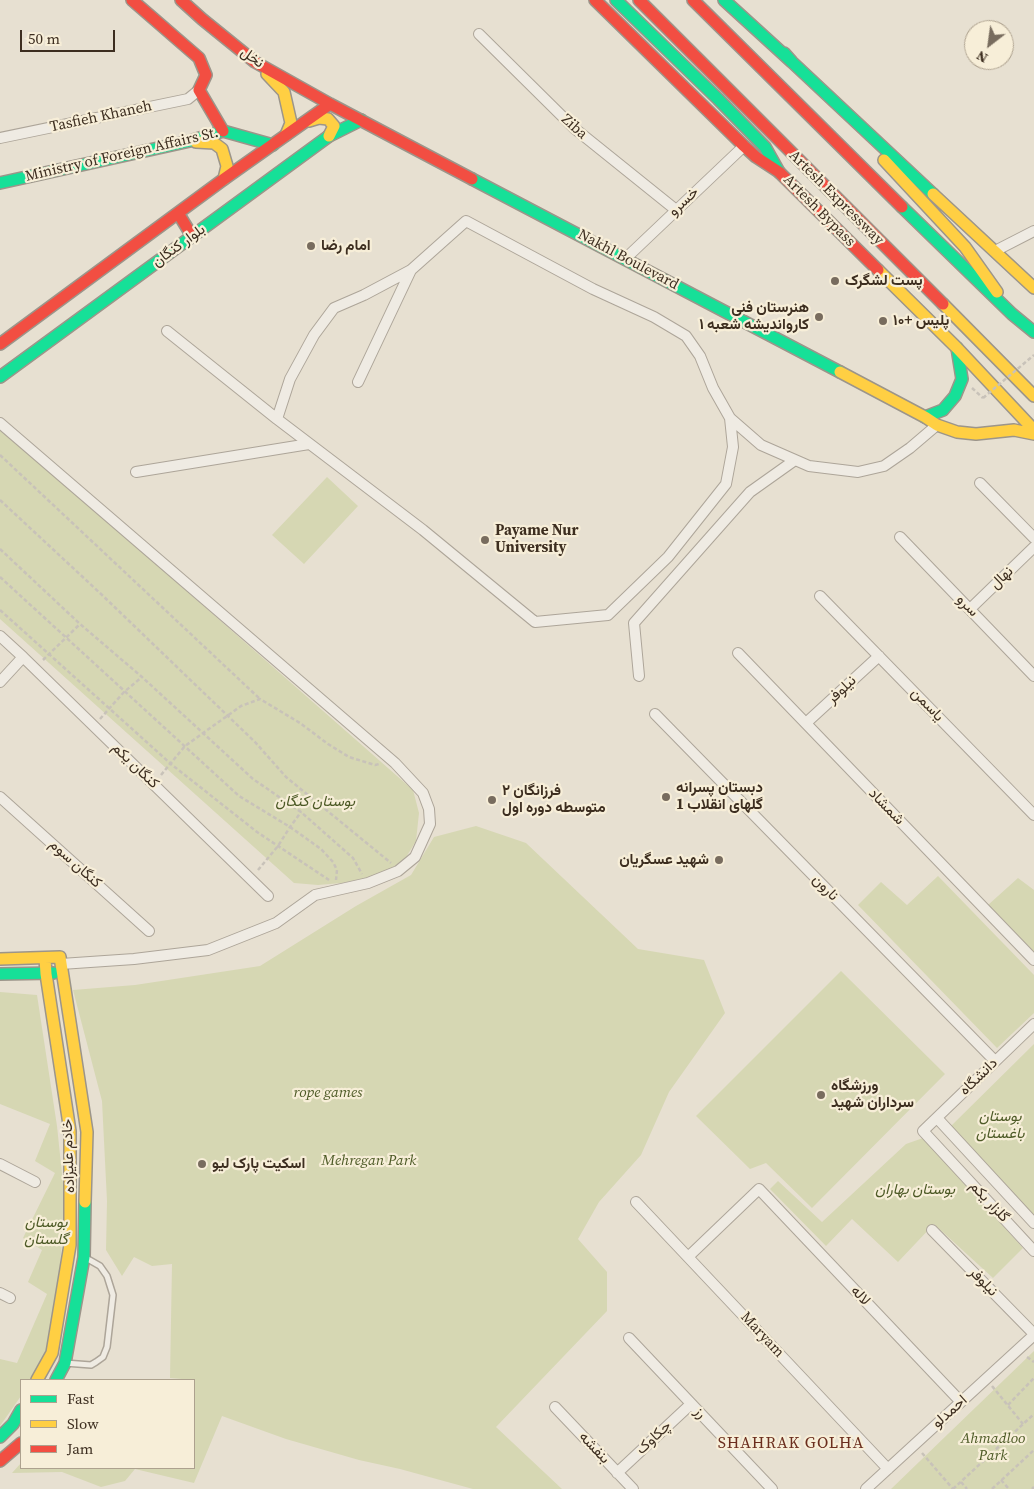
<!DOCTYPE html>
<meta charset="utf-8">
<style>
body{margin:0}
#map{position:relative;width:1034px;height:1489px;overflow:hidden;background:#e7e0d1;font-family:"Source Serif 4",serif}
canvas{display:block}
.legend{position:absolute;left:20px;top:1379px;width:175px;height:90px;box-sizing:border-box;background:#f7eed8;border:1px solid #ada18e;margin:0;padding:6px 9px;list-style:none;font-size:15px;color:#3d2e20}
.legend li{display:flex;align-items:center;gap:10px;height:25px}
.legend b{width:25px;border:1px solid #ada18e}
.north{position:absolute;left:964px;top:20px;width:50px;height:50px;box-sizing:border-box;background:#f7eed8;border:1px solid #ada18e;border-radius:50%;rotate:210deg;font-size:14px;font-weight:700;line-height:20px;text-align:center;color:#3d2e20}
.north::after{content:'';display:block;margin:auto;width:18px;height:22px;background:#786c5e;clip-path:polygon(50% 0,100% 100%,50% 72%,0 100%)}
.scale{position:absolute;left:20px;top:30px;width:95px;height:22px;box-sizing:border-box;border:2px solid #3d2e20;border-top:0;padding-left:6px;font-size:15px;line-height:18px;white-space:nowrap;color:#3d2e20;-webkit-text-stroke:4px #f7eed8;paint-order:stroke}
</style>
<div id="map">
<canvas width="1034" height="1489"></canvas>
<ul class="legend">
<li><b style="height:6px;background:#16e098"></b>Fast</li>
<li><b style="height:6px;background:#ffcf43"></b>Slow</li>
<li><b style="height:6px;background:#f24e42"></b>Jam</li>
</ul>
<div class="north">N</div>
<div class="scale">50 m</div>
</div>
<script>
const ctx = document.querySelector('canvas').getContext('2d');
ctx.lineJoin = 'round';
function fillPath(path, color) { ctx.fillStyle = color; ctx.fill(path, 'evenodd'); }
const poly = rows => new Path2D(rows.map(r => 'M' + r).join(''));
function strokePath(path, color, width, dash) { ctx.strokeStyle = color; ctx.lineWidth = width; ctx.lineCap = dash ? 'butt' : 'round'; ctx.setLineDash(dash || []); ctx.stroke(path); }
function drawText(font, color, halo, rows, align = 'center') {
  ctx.font = font + ' "Source Serif 4",Vazirmatn,serif'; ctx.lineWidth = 4.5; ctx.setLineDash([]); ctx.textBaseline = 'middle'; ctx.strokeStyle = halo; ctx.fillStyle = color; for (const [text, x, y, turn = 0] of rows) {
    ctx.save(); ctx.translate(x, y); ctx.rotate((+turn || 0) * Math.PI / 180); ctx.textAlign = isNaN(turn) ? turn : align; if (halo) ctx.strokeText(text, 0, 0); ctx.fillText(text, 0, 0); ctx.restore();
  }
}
fillPath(poly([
 [0,427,413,790,419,813,416,841,405,859,389,870,366,878,342,883,318,885,294,883,0,619],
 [327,477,358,506,304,564,272,535],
 [476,826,526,843,638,949,704,960,725,1013,669,1092,641,1155,599,1202,578,1239,607,1272,607,1311,496,1427,562,1489,473,1489,400,1469,359,1460,286,1439,222,1416,194,1483,135,1469,125,1481,101,1487,62,1472,12,1473,21,1463,21,1468,194,1468,194,1380,170,1378,172,1264,152,1266,134,1257,122,1276,106,1250,107,1201,102,1101,73,990,135,985,260,966,356,906,411,875,434,837],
 [938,876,1034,975,1034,1013,997,1048,858,905,881,882,907,905],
 [1018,878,1034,890,1034,954,988,905],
 [841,971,945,1074,812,1208,766,1163,750,1169,696,1116],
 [0,992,37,995,57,1126,65,1203,60,1267,49,1350,32,1380,21,1380,21,1396,0,1426,0,1359,17,1363,47,1294,28,1282,42,1250,23,1238,55,1173,35,1161,50,1124,0,1104],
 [1034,1044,1034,1215,951,1126],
 [923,1138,1023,1248,993,1278,934,1224,898,1262,852,1219,826,1246,770,1189,778,1181,822,1222,906,1144],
 [1034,1351,1034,1489,891,1489]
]), '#d6d7b3');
const lane = poly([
 [65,1363,91,1365,96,1362,103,1357,107,1347,113,1295,107,1276,100,1266,86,1258]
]);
const street = poly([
 [479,34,574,128,676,210],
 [0,138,188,99,199,90],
 [995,251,1034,231],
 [625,259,744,146],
 [167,331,277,419,423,530,535,622,608,615,668,557,726,484,733,447,730,418],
 [358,382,411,270],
 [277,419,290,379,314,335,334,308,364,295,411,270,466,221,593,289,654,317,686,336,700,356,713,388,730,418,761,445,809,466,858,472,884,466,910,448,937,425],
 [0,423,395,763,423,793,429,809,430,824,415,857,398,871,368,883,315,895,276,923,208,950,134,959,61,964],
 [136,472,309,444],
 [980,483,1034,538],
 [900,537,1034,676],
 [820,596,1034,815],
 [970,609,1034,547],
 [0,636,23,657,268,896],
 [738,653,1034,960],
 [639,676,634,623,750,492,795,460],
 [0,682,23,657],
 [655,714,995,1061],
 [806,723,879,656],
 [0,797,149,931],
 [1034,1024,923,1131,1034,1251],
 [937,1118,1034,1223],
 [0,1164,35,1182],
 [636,1202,888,1469],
 [932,1230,1034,1334],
 [688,1257,759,1189,961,1402],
 [0,1293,10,1298],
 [629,1338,772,1489],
 [555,1407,633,1489],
 [617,1473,691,1404],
 [866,1489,1034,1335]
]);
const fast = poly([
 [616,0,718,99,765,147,779,172],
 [724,0,792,62],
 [784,53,792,62,933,194],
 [472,179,840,372],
 [0,183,190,141,223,131,273,145],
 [902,207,1012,314,1034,332],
 [0,377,329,136,361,120],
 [925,417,943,410,955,396,962,379,957,348],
 [0,974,54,973],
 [56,1380,65,1363,84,1257,85,1202],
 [0,1437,13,1424,21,1410]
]);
const slow = poly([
 [267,74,284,92,291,123,286,135],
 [309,121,319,118,328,119,334,126,329,136],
 [196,142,214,143,222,149,227,166,224,179],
 [884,160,965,247,997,292],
 [933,194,1034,288],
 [878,270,957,348,1034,430],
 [943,304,1034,396],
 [840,372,925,417,937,425,957,432,976,434,1014,430,1034,434],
 [0,959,60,957,87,1132,85,1202],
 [37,1380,52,1353,70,1245,70,1131,46,974,45,958]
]);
const jam = poly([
 [132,0,199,58,206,75,199,90,223,131],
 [181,0,202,19,255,62,330,104,472,179],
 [595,0,744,146,756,157,779,172,878,270],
 [639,0,943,304],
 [693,0,902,207],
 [178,213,192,236],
 [0,344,224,179,330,104],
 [0,1461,21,1443]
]);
strokePath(lane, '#ada599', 8);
strokePath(street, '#ada599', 12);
strokePath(fast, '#9c958a', 14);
strokePath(slow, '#9c958a', 14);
strokePath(jam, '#9c958a', 14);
strokePath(poly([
 [972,388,983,398],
 [0,455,260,699],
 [0,500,101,594,228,716,255,742,286,777,391,863],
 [0,549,80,624,142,677,253,779,301,812,353,858,362,874],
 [0,577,239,796,290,827,321,849,333,862,337,870,336,880],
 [0,610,171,764,257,832,329,880],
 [43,660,80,624],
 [100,719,124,692,142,677],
 [161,775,185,746,241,706,260,699,300,723,328,744,349,757,375,765,379,764],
 [258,870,278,846,290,827,301,812],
 [1027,1357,1034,1362],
 [992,1386,1023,1424],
 [1008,1405,1034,1378],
 [922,1453,953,1489],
 [1001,1480,1009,1489],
 [961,1482,967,1489],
 [953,1489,1034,1414],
 [992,1489,1034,1450],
 [1032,1489,1034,1487]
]), '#c8c2b9', 2.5, [4, 2.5]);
strokePath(lane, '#efebe3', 5);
strokePath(street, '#efebe3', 10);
strokePath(fast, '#16e098', 11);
strokePath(slow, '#ffcf43', 11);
strokePath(jam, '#f24e42', 11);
strokePath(poly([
 [983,398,1034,355]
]), '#c8c2b9', 2.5, [4, 2.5]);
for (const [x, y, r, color] of [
 [311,246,5,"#786c5e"],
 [835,281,5,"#786c5e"],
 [819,317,5,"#786c5e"],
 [883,321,5,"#786c5e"],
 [485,540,5,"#786c5e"],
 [666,797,5,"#786c5e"],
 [492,800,5,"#786c5e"],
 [719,860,5,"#786c5e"],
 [821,1095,5,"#786c5e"],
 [202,1164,5,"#786c5e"]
]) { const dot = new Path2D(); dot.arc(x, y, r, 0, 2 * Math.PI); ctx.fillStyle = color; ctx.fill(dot); strokePath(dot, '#f7eed8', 2); }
drawText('15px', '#3d2e20', '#f7eed8', [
 ["نخل",252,58,35],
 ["Tasfieh Khaneh",101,117,-12],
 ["Ziba",574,127,42],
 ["Ministry of Foreign Affairs St.",122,155,-13],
 ["Artesh Expressway",836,198,45],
 ["خسرو",684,202,-43],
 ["Artesh Bypass",819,211,45],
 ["بلوار کنگان",179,246,-36],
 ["Nakhl Boulevard",628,260,28],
 ["نهال",1002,578,-44],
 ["سرو",967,606,46],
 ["نیلوفر",842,690,-43],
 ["یاسمن",927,705,46],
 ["کنگان یکم",135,766,44],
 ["شمشاد",886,807,46],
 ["کنگان سوم",75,864,42],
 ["نارون",825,888,46],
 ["دانشگاه",979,1077,-44],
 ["خادم علیزاده",69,1156,-92],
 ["گلزار یکم",989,1202,47],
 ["نیلوفر",983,1282,46],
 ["لاله",860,1296,47],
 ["Maryam",762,1335,47],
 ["احمدلو",950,1412,-42],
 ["رز",700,1413,47],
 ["چکاوک",654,1438,-43],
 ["بنفشه",594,1448,47]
]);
drawText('bold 15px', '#3d2e20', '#f7eed8', [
 ["امام رضا",321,246],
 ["پست لشگرک",845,281],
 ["هنرستان فنی",809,308,"right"],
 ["کارواندیشه شعبه ۱",809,325,"right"],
 ["پلیس +۱۰",893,321],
 ["Payame Nur",495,531],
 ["University",495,548],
 ["دبستان پسرانه",676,788],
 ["گلهای انقلاب 1",676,805],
 ["فرزانگان ۲",502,791],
 ["متوسطه دوره اول",502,808],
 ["شهید عسگریان",709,860,"right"],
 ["ورزشگاه",831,1086],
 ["سرداران شهید",831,1103],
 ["اسکیت پارک لیو",212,1164]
], 'left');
drawText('italic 15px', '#4d5a26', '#f7eed8', [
 ["بوستان کنگان",315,802],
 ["rope games",328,1093],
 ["بوستان",1000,1117],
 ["باغستان",1000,1134],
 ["Mehregan Park",369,1161],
 ["بوستان بهاران",915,1190],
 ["بوستان",46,1223],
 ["گلستان",46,1240],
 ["Ahmadloo",993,1439],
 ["Park",993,1456]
]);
ctx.letterSpacing = '1px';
drawText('16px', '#6b2e1e', '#f7eed8', [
 ["SHAHRAK GOLHA",791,1444]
]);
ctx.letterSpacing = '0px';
</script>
